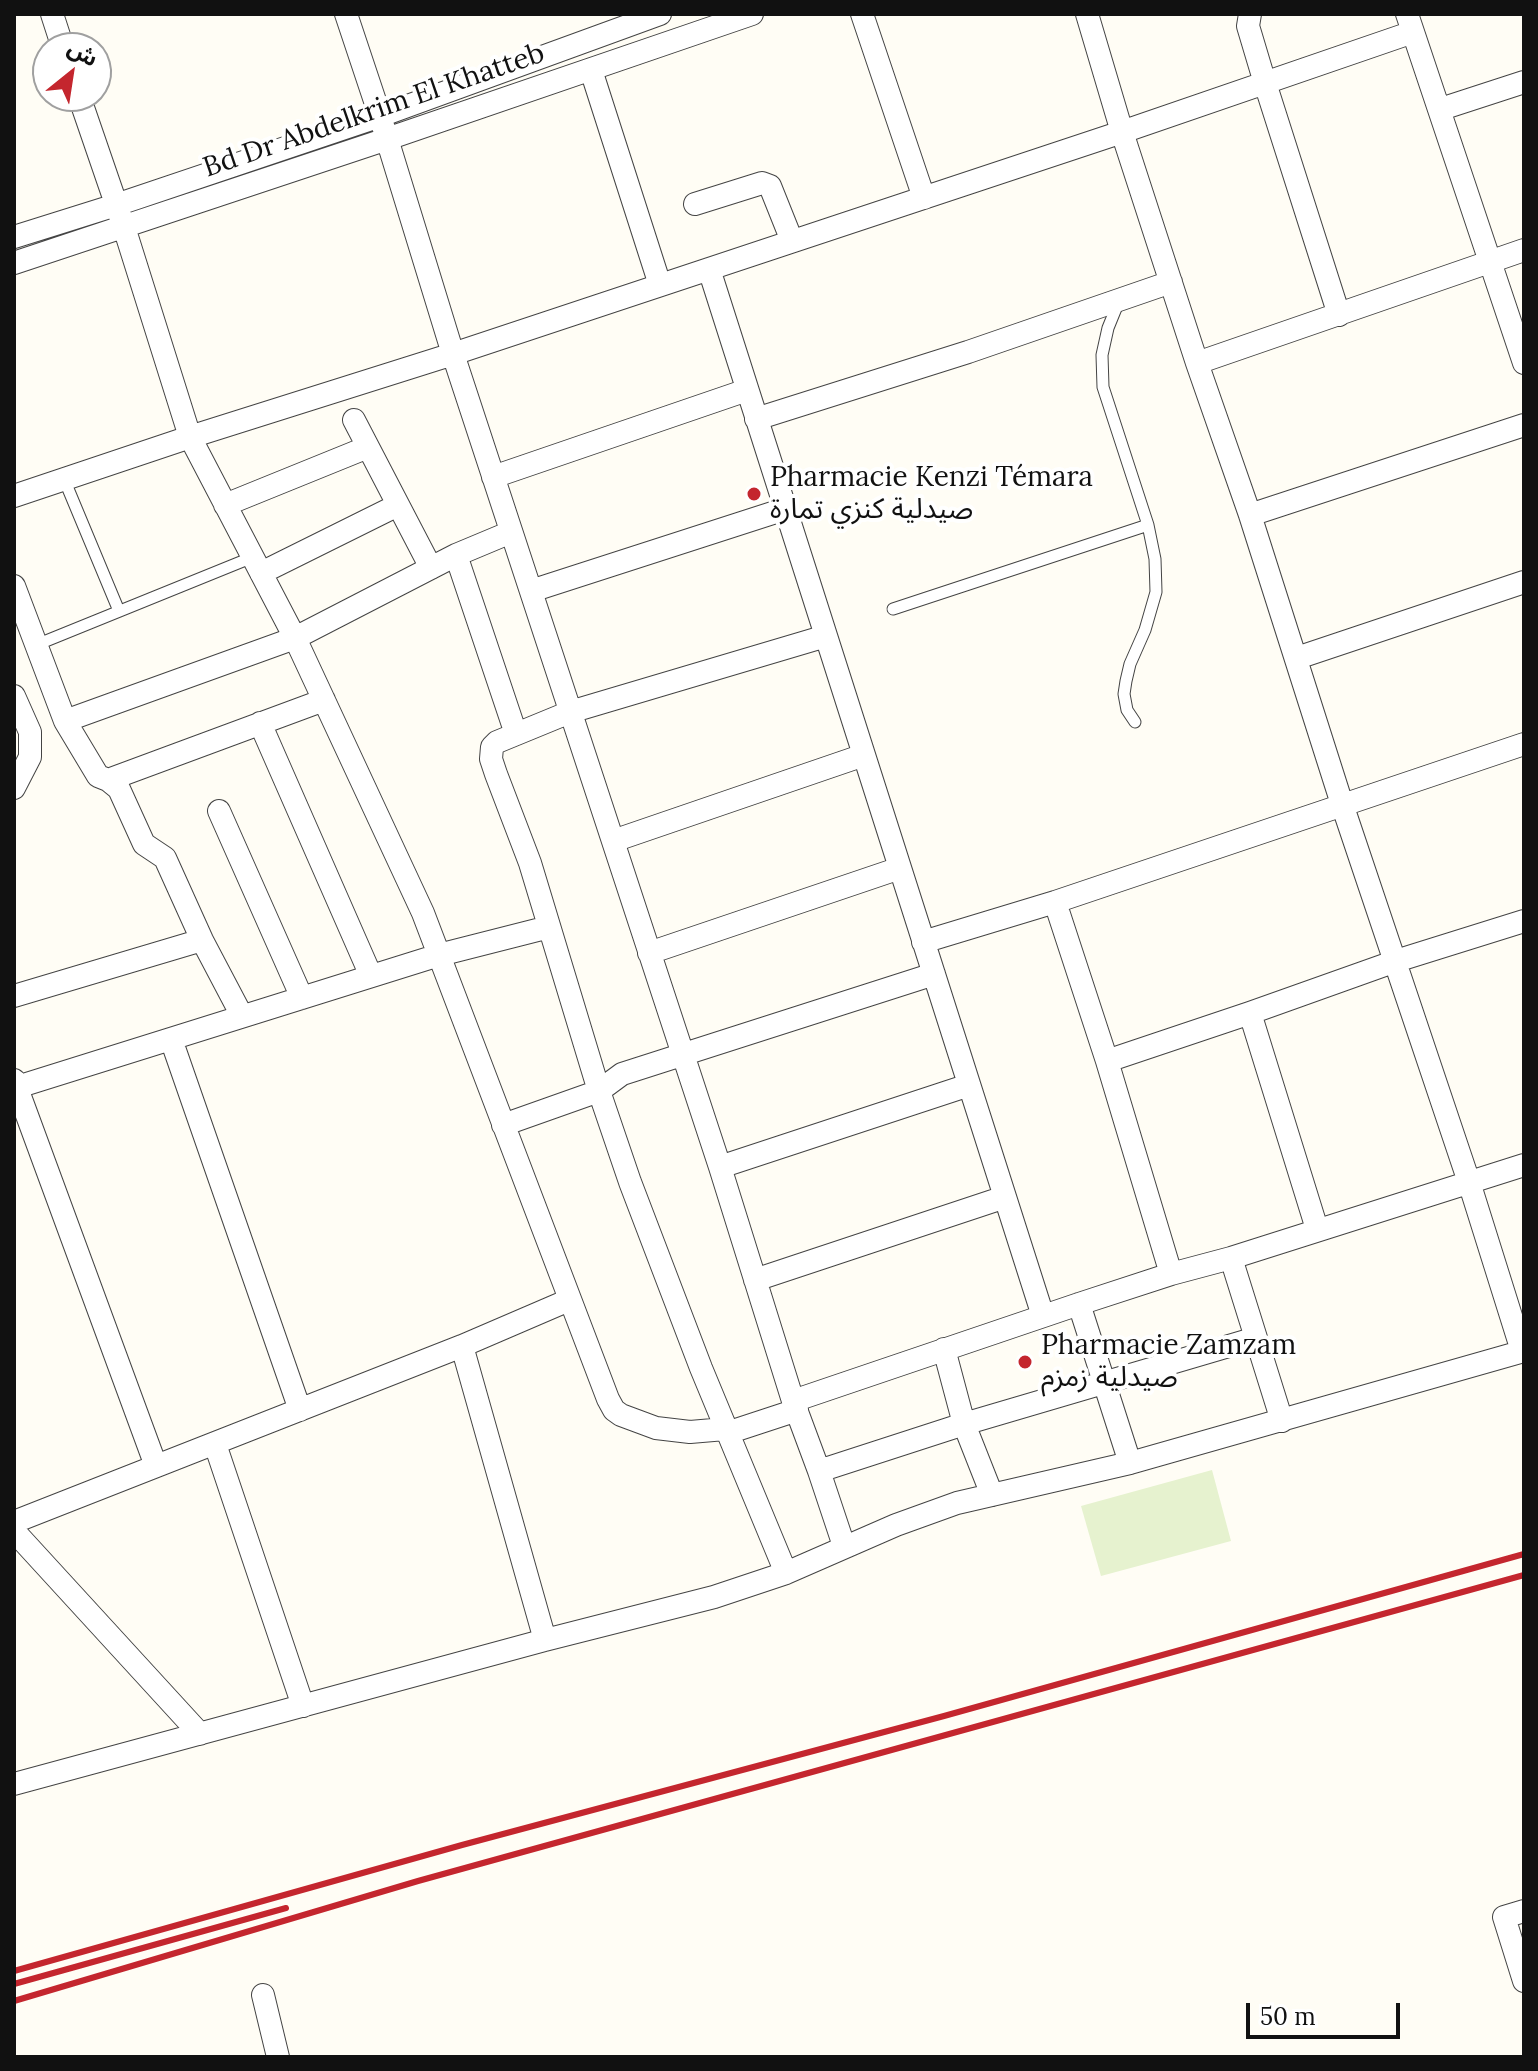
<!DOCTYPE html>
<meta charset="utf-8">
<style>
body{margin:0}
#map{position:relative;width:1538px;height:2071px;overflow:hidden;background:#fffdf5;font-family:Lora,"Noto Sans Arabic",serif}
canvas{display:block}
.frame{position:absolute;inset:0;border:16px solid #111;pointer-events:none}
.north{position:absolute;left:32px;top:32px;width:80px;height:80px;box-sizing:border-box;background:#fff;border:2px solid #a0a0a0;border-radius:50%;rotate:30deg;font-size:22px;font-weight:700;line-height:32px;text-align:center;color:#111}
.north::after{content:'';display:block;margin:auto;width:28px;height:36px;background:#c4262e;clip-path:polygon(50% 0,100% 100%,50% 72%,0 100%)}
.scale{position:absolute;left:1246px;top:2003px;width:154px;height:36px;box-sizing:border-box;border:4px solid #111;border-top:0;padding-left:10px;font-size:24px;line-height:28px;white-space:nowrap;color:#111;-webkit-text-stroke:6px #fff;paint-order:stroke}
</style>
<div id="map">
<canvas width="1538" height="2071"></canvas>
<div class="frame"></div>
<div class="north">ش</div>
<div class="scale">50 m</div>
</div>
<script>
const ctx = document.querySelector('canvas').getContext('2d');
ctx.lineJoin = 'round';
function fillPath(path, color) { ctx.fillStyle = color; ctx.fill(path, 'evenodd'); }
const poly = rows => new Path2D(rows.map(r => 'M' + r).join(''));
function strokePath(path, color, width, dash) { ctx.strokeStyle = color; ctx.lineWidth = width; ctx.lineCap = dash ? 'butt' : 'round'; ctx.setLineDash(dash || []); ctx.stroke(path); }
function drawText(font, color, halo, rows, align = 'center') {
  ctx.font = font + ' Lora,"Noto Sans Arabic",serif'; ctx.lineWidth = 8; ctx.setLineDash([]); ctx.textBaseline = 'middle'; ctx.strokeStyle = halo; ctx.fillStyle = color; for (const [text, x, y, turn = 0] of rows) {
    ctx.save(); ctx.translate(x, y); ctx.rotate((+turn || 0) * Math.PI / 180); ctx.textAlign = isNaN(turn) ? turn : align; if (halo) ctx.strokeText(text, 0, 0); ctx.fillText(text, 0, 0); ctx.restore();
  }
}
fillPath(poly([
 [1212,1470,1231,1541,1101,1576,1081,1506]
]), '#e6f2cf');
const lane = poly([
 [1119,301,1108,328,1102,355,1103,387,1148,525,1155,559,1156,592,1145,630,1130,664,1126,681,1124,694,1127,710,1135,722],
 [64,479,119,611],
 [893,609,1148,525],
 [36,645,253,557]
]);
const street = poly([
 [52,14,63,48],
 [346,14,380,116,453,354,720,1167,793,1401,819,1471,844,1546],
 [862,14,924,198],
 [1087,14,1122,132,1197,363,1250,515,1342,804,1469,1182,1522,1351],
 [1250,14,1248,26,1265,83,1339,315],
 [1407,14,1524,363],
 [591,70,660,285],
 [1441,109,1524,82],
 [695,204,762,183,770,186,792,241],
 [14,237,116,205,380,116,660,14],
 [14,263,387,139,752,14],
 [709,269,1043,1316],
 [1197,363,1524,250],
 [756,419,968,352,1171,282],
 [354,420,431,568],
 [493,477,747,390],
 [14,496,190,437,453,354,1122,132,1413,32],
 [225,505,368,447],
 [1250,515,1524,425],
 [511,532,456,555,295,638,423,913,608,1399,614,1410,621,1415,656,1428,690,1432,725,1429],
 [456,555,516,734],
 [261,573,398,505],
 [14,586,65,721,295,638,190,437,124,227,79,96],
 [531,591,785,509],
 [1297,658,1524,582],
 [14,696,30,732,30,757,14,788],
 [65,721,98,776,108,780,119,789,144,844,165,858,202,940,242,1016],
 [260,723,371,976],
 [108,780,324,700],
 [219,811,302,998],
 [613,841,864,755],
 [1055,902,1107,1061,1171,1274],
 [923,942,1055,902,1524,744],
 [649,953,900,868],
 [14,996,202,940],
 [1250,1013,1317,1229],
 [171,1039,300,1410],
 [1107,1061,1250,1013,1396,961,1524,921],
 [14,1080,156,1466],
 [14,1088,439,955,549,927],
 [503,1125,599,1091,530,863,496,774,491,759,492,747,497,742,570,712,826,636],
 [720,1167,969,1085],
 [1231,1258,1282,1421],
 [755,1280,1005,1197],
 [1079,1304,1130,1463],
 [462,1346,545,1640],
 [944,1349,964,1424,992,1495],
 [793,1401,1079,1304,1171,1274,1231,1258,1524,1165],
 [727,1433,797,1410],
 [215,1444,303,1706],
 [819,1471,964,1424,1256,1338],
 [14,1522,462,1346,569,1300],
 [14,1531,200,1734],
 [786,1573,701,1368,630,1182,599,1091,622,1074,934,974],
 [14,1784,545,1640,714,1597,786,1573,896,1525,957,1503,1130,1463,1524,1351],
 [1524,1911,1504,1917,1524,1981],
 [263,1995,278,2057]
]);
strokePath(lane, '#444', 13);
strokePath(street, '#444', 24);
strokePath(lane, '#fff', 11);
strokePath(street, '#fff', 22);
strokePath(poly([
 [14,1971,462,1845,944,1716,1524,1554],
 [14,1984,286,1908],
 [14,2001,418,1881,1524,1575]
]), '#c4262e', 6);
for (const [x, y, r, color] of [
 [754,494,8,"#c4262e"],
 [1025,1362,8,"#c4262e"]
]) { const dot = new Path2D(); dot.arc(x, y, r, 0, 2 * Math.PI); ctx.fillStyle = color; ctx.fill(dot); strokePath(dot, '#fff', 3); }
drawText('28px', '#111', '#fff', [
 ["Bd Dr Abdelkrim El Khatteb",374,111,-19]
]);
drawText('28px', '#111', '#fff', [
 ["Pharmacie Kenzi Témara",770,478],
 ["صيدلية كنزي تمارة",770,510],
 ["Pharmacie Zamzam",1041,1346],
 ["صيدلية زمزم",1041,1378]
], 'left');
</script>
